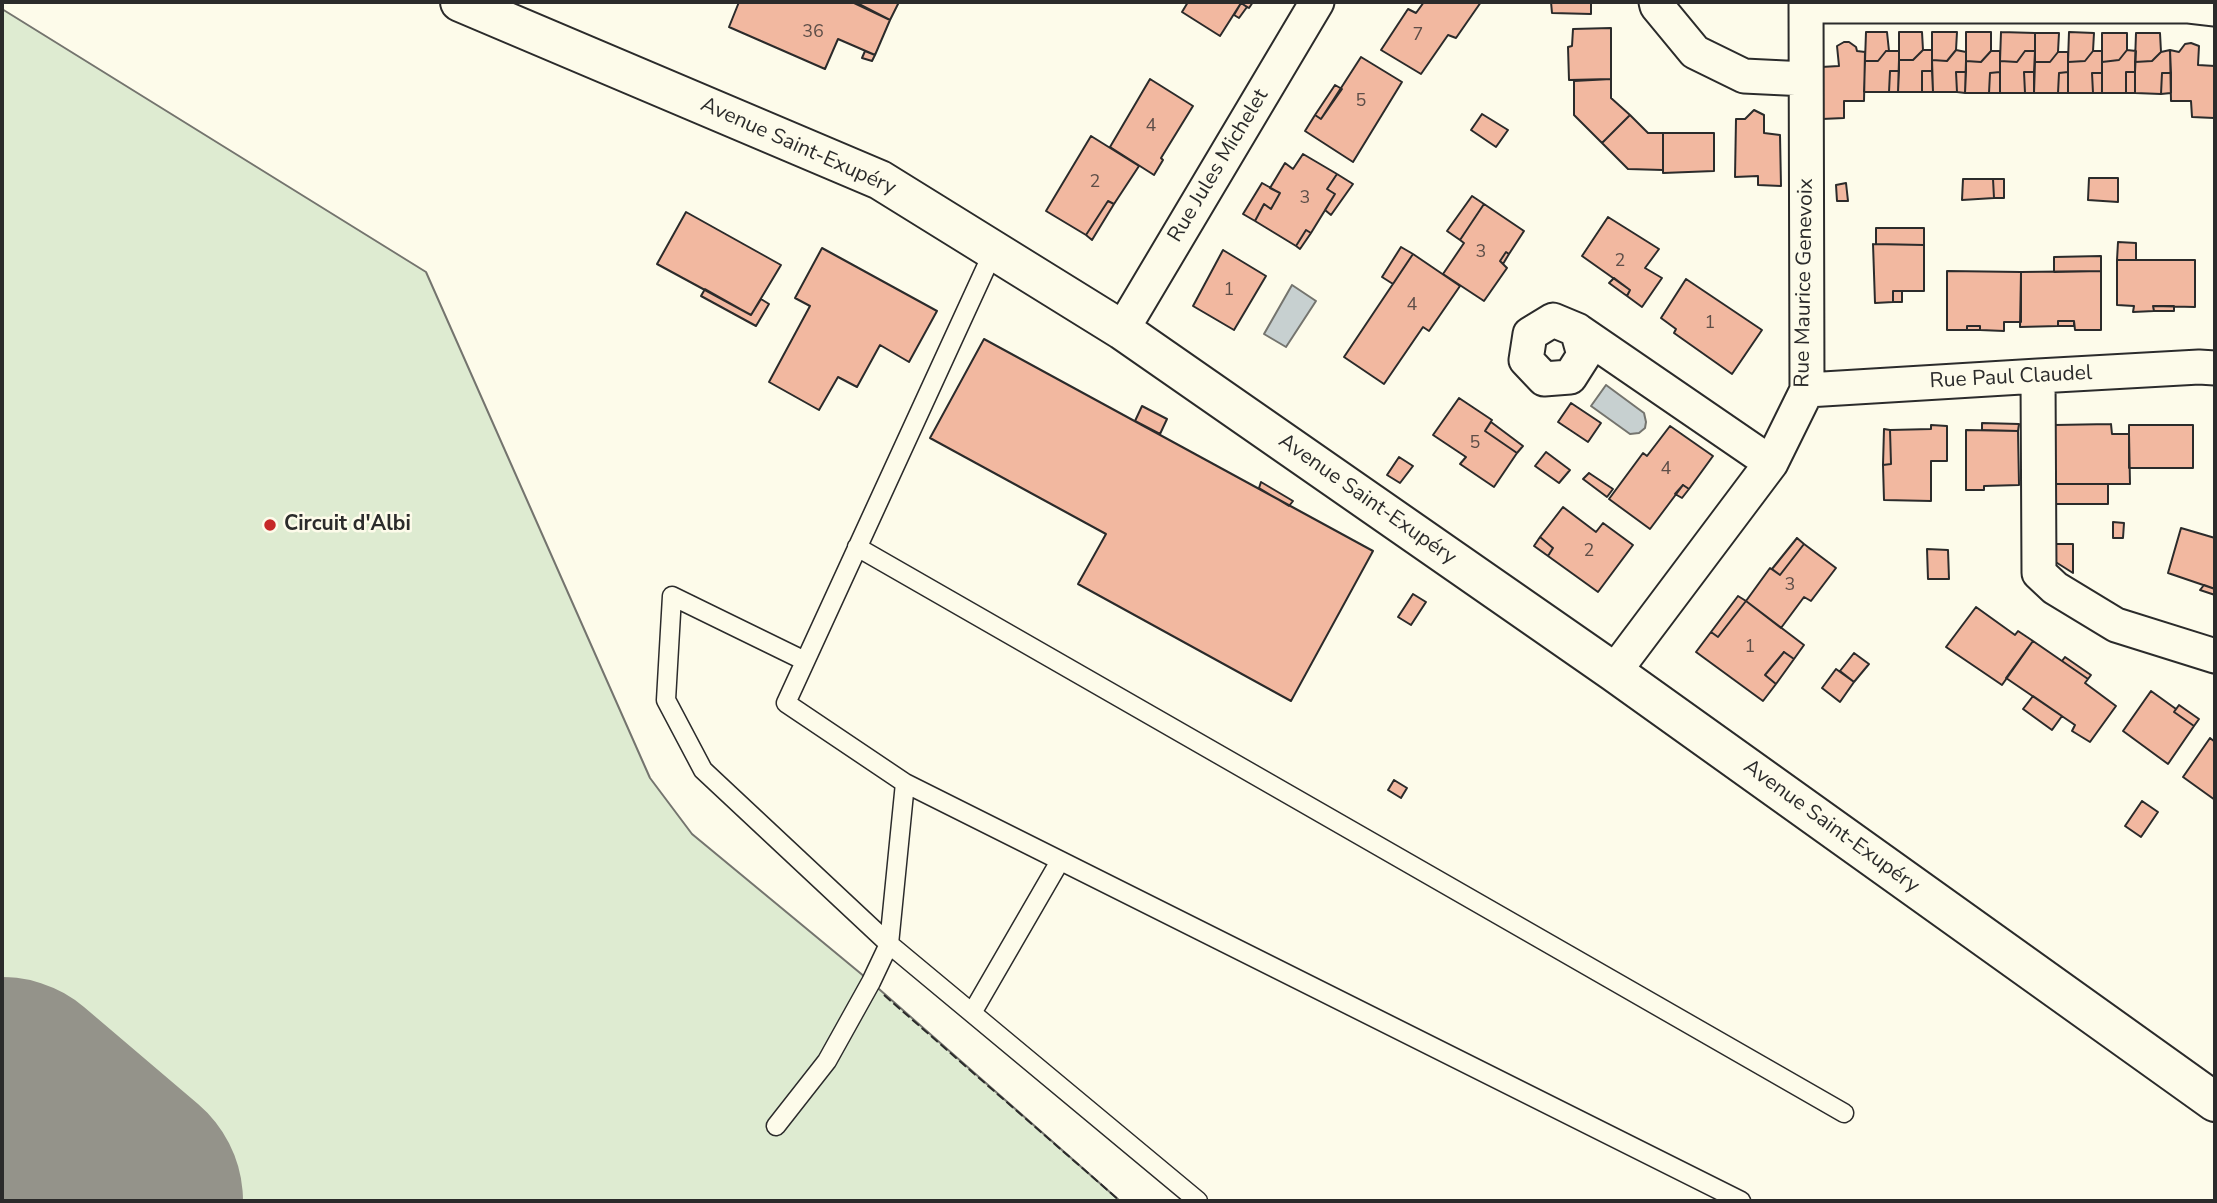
<!DOCTYPE html>
<meta charset="utf-8">
<style>
body{margin:0}
#map{position:relative;width:2217px;height:1203px;overflow:hidden;background:#fdfbea;font-family:"Nunito Sans",sans-serif}
canvas{display:block}
.frame{position:absolute;inset:0;border:4px solid #2b2b2b;pointer-events:none}
</style>
<div id="map">
<canvas width="2217" height="1203"></canvas>
<div class="frame"></div>
</div>
<script>
const ctx = document.querySelector('canvas').getContext('2d');
ctx.lineJoin = 'round';
function fillPath(path, color) { ctx.fillStyle = color; ctx.fill(path, 'evenodd'); }
const poly = rows => new Path2D(rows.map(r => 'M' + r).join(''));
function strokePath(path, color, width, dash) { ctx.strokeStyle = color; ctx.lineWidth = width; ctx.lineCap = dash ? 'butt' : 'round'; ctx.setLineDash(dash || []); ctx.stroke(path); }
function drawText(font, color, halo, rows, align = 'center') {
  ctx.font = font + ' "Nunito Sans",sans-serif'; ctx.lineWidth = 5; ctx.setLineDash([]); ctx.textBaseline = 'middle'; ctx.strokeStyle = halo; ctx.fillStyle = color; for (const [text, x, y, turn = 0] of rows) {
    ctx.save(); ctx.translate(x, y); ctx.rotate((+turn || 0) * Math.PI / 180); ctx.textAlign = isNaN(turn) ? turn : align; if (halo) ctx.strokeText(text, 0, 0); ctx.fillText(text, 0, 0); ctx.restore();
  }
}
const green = poly([
 [2,9,426,272,650,778,692,834,871,982,1120,1201,2,1201,2,9]
]);
fillPath(green, '#deebd1');
strokePath(green, '#74746e', 2);
const water = poly([
 [1292,285,1316,301,1286,347,1264,334,1292,285],
 [1606,385,1644,413,1646,422,1645,428,1639,433,1630,434,1591,406,1606,385]
]);
fillPath(water, '#c7d0d0');
strokePath(water, '#74746e', 2);
strokePath(poly([
 [2,1104,116,1201]
]), '#94938a', 254);
const building = poly([
 [739,2,852,2,890,20,875,55,838,39,825,69,729,27,739,2],
 [855,2,899,2,890,20,855,2],
 [1188,2,1253,2,1249,8,1241,3,1220,36,1182,12,1188,2],
 [1424,2,1481,2,1456,38,1448,35,1421,74,1381,50,1408,9,1416,13,1424,2],
 [1551,2,1591,2,1591,14,1552,13,1551,2],
 [1241,3,1247,7,1239,18,1234,15,1241,3],
 [1611,28,1611,79,1569,80,1568,47,1572,46,1573,29,1611,28],
 [1866,32,1887,32,1889,51,1886,51,1878,61,1865,61,1866,32],
 [1899,32,1922,32,1923,50,1913,60,1899,60,1899,32],
 [1932,32,1957,32,1956,50,1947,61,1932,60,1932,32],
 [1966,32,1991,32,1991,51,1981,62,1966,61,1966,32],
 [2001,32,2035,33,2035,51,2025,51,2017,62,2000,61,2001,32],
 [2069,32,2094,33,2093,51,2085,61,2068,62,2069,32],
 [2035,33,2059,33,2058,52,2050,62,2035,62,2035,33],
 [2102,33,2127,33,2127,50,2119,60,2102,62,2102,33],
 [2136,33,2160,33,2161,52,2152,61,2135,62,2136,33],
 [1844,42,1849,42,1856,47,1857,51,1865,52,1864,101,1844,101,1844,118,1822,119,1821,67,1839,66,1837,46,1844,42],
 [2191,43,2199,46,2198,65,2215,66,2214,118,2192,117,2191,101,2171,101,2170,50,2179,52,2185,44,2191,43],
 [1923,50,1932,50,1932,71,1922,71,1922,92,1898,92,1899,60,1913,60,1923,50],
 [1956,50,1966,52,1966,72,1956,72,1957,92,1933,92,1932,60,1947,61,1956,50],
 [2127,50,2136,51,2135,72,2126,72,2126,93,2102,93,2102,62,2119,60,2127,50],
 [2170,50,2171,73,2162,73,2161,94,2135,93,2135,62,2152,61,2161,52,2170,50],
 [865,51,875,55,872,61,862,58,865,51],
 [1886,51,1899,51,1899,71,1890,71,1889,92,1864,92,1865,61,1878,61,1886,51],
 [1991,51,2000,51,2000,72,1990,73,1989,93,1965,93,1966,61,1981,62,1991,51],
 [2025,51,2035,51,2034,72,2024,72,2025,93,2000,93,2000,61,2017,62,2025,51],
 [2093,51,2102,51,2102,73,2092,73,2093,93,2068,93,2068,62,2085,61,2093,51],
 [2058,52,2068,52,2068,72,2059,73,2058,93,2034,93,2035,62,2050,62,2058,52],
 [1361,57,1402,82,1353,162,1305,131,1315,115,1321,119,1361,57],
 [1890,71,1899,71,1898,92,1889,92,1890,71],
 [1922,71,1932,71,1933,92,1922,92,1922,71],
 [1956,72,1966,72,1965,93,1957,92,1956,72],
 [2000,72,2000,93,1989,93,1990,73,2000,72],
 [2024,72,2034,72,2034,93,2025,93,2024,72],
 [2068,72,2068,93,2058,93,2059,73,2068,72],
 [2126,72,2135,72,2135,93,2126,93,2126,72],
 [2092,73,2102,73,2102,93,2093,93,2092,73],
 [2162,73,2171,73,2171,93,2161,94,2162,73],
 [1150,79,1193,106,1161,158,1163,160,1154,175,1110,147,1150,79],
 [1611,79,1611,98,1630,115,1602,143,1574,115,1574,81,1611,79],
 [1335,85,1342,89,1321,119,1315,115,1335,85],
 [1754,110,1764,115,1764,133,1780,135,1781,186,1758,185,1758,176,1735,177,1736,119,1745,119,1754,110],
 [1482,114,1508,130,1496,147,1471,130,1482,114],
 [1630,115,1648,133,1663,133,1663,170,1628,169,1602,143,1630,115],
 [1663,133,1714,133,1714,171,1663,173,1663,133],
 [1091,136,1139,166,1114,204,1108,201,1086,235,1046,211,1091,136],
 [1303,154,1337,174,1327,189,1335,194,1311,233,1306,230,1296,246,1255,221,1264,204,1271,209,1280,193,1270,188,1285,163,1293,169,1303,154],
 [1337,174,1353,184,1331,215,1325,210,1335,194,1327,189,1337,174],
 [2089,178,2118,178,2118,202,2088,200,2089,178],
 [1963,179,1993,179,1994,198,1962,200,1963,179],
 [1993,179,2004,179,2004,198,1994,198,1993,179],
 [1262,183,1280,193,1271,209,1264,204,1255,221,1243,214,1262,183],
 [1846,183,1848,201,1837,201,1836,185,1846,183],
 [1472,196,1484,204,1460,240,1447,231,1472,196],
 [1108,201,1114,204,1092,240,1086,235,1108,201],
 [1484,204,1524,231,1509,254,1506,252,1500,261,1507,268,1484,301,1443,274,1464,243,1460,240,1484,204],
 [686,212,781,265,751,315,657,264,686,212],
 [1608,217,1659,249,1645,268,1662,278,1642,307,1627,296,1630,290,1582,256,1608,217],
 [1876,228,1924,228,1924,245,1876,244,1876,228],
 [1306,230,1311,233,1300,249,1296,246,1306,230],
 [2118,242,2136,243,2136,260,2117,260,2118,242],
 [1873,244,1924,245,1924,291,1893,291,1893,302,1875,303,1873,244],
 [1401,247,1413,254,1393,284,1382,277,1401,247],
 [822,248,937,311,909,362,880,345,857,387,838,377,819,410,769,382,810,306,795,298,822,248],
 [1223,250,1266,276,1234,330,1193,306,1223,250],
 [1506,252,1509,254,1503,264,1500,261,1506,252],
 [1413,254,1460,286,1429,331,1423,327,1384,384,1344,357,1413,254],
 [2101,256,2101,271,2054,272,2054,257,2101,256],
 [2117,260,2195,260,2195,307,2153,306,2154,311,2133,312,2134,306,2117,305,2117,260],
 [1947,271,2021,272,2021,322,2004,322,2004,331,1980,330,1980,326,1967,326,1967,330,1947,330,1947,271],
 [2101,271,2101,330,2075,330,2074,321,2058,321,2058,326,2020,327,2021,272,2101,271],
 [1614,278,1630,290,1627,296,1609,283,1614,278],
 [1686,279,1762,330,1732,374,1674,333,1676,329,1661,318,1686,279],
 [705,289,751,315,761,299,769,304,756,326,701,296,705,289],
 [1893,291,1902,291,1902,302,1893,302,1893,291],
 [2153,306,2174,306,2174,311,2154,311,2153,306],
 [2058,321,2074,321,2074,326,2058,326,2058,321],
 [1967,326,1980,326,1980,330,1967,330,1967,326],
 [984,339,1373,551,1291,701,1078,584,1106,534,930,438,984,339],
 [1459,398,1492,420,1485,431,1517,453,1494,487,1460,464,1466,457,1433,435,1459,398],
 [1571,403,1601,423,1588,442,1558,422,1571,403],
 [1142,406,1167,419,1160,434,1135,421,1142,406],
 [1491,422,1523,446,1517,453,1485,431,1491,422],
 [1982,423,2019,424,2018,431,1982,430,1982,423],
 [2111,424,2112,434,2129,434,2130,484,2054,484,2054,425,2111,424],
 [1931,425,1947,426,1947,461,1931,461,1931,501,1884,500,1883,465,1891,464,1890,430,1931,429,1931,425],
 [2129,425,2193,425,2193,468,2129,468,2129,425],
 [1670,426,1713,456,1689,489,1683,485,1650,529,1609,499,1643,453,1647,456,1670,426],
 [1884,429,1890,430,1891,464,1883,465,1884,429],
 [1966,430,2018,431,2019,485,1984,486,1984,490,1966,490,1966,430],
 [1546,452,1570,470,1559,483,1535,466,1546,452],
 [1399,457,1413,466,1400,483,1387,475,1399,457],
 [1589,473,1613,489,1607,497,1583,479,1589,473],
 [1261,482,1293,501,1289,506,1259,488,1261,482],
 [2054,484,2108,484,2108,504,2055,504,2054,484],
 [1683,485,1689,489,1682,498,1675,494,1683,485],
 [1563,507,1596,532,1603,523,1633,545,1598,592,1548,556,1553,548,1540,537,1563,507],
 [2113,522,2124,523,2123,538,2113,538,2113,522],
 [2181,528,2215,538,2215,589,2168,573,2181,528],
 [1540,537,1553,548,1548,556,1534,546,1540,537],
 [1797,538,1804,544,1780,575,1772,569,1797,538],
 [1804,544,1836,568,1811,601,1804,597,1781,628,1746,601,1770,568,1780,575,1804,544],
 [2055,544,2073,544,2073,573,2054,561,2055,544],
 [1927,549,1948,550,1949,579,1928,579,1927,549],
 [2204,585,2215,589,2215,595,2200,590,2204,585],
 [1413,594,1426,602,1411,625,1398,617,1413,594],
 [1738,596,1746,601,1718,637,1711,632,1738,596],
 [1746,601,1804,645,1794,659,1784,652,1765,675,1776,684,1763,701,1696,652,1711,632,1718,637,1746,601],
 [1976,607,2015,635,2018,631,2033,641,2002,685,1946,647,1976,607],
 [2033,641,2088,679,2085,683,2116,706,2090,742,2072,731,2075,725,2006,678,2033,641],
 [1784,652,1794,659,1776,684,1765,675,1784,652],
 [1854,653,1869,664,1854,682,1840,671,1854,653],
 [2065,657,2091,675,2088,679,2062,661,2065,657],
 [1836,669,1854,682,1840,702,1822,688,1836,669],
 [2151,691,2176,709,2174,712,2194,726,2168,764,2123,731,2151,691],
 [2033,696,2062,716,2052,730,2023,709,2033,696],
 [2179,705,2199,719,2194,726,2174,712,2179,705],
 [2210,738,2215,742,2215,800,2183,777,2210,738],
 [1394,780,1407,788,1401,798,1388,790,1394,780],
 [2142,801,2158,812,2141,837,2125,826,2142,801]
]);
fillPath(building, '#f2b8a0');
strokePath(building, '#2b2b2b', 2);
const lane = poly([
 [857,547,1844,1113],
 [805,661,672,596,666,700,703,770,889,944,1198,1201],
 [905,783,786,703,994,250],
 [972,1013,1060,861],
 [776,1126,827,1061,871,982,889,944,905,783,1741,1201]
]);
const street = poly([
 [1656,2,1657,6,1695,52,1744,76,1806,79],
 [1806,6,2189,6,2215,9],
 [1122,330,1317,2],
 [1577,330,1584,355,1570,377,1544,379,1526,360,1530,334,1553,320,1577,330,1771,463],
 [2038,376,2039,573,2055,588,2116,625,2215,656],
 [1807,390,2038,376,2199,367,2215,368],
 [1614,672,1771,463,1807,390,1806,2]
]);
const secondary = poly([
 [460,2,880,180,1122,330,1614,672,2215,1102]
]);
strokePath(lane, '#2b2b2b', 21);
strokePath(street, '#2b2b2b', 37);
strokePath(secondary, '#2b2b2b', 42);
strokePath(lane, '#fdfbea', 18);
strokePath(street, '#fdfbea', 33);
strokePath(secondary, '#fdfbea', 38);
strokePath(poly([
 [884,995,1120,1201]
]), '#2b2b2b', 2, [9, 3.5]);
for (const [x, y, r, color] of [
 [270,525,7,"#c62828"]
]) { const dot = new Path2D(); dot.arc(x, y, r, 0, 2 * Math.PI); ctx.fillStyle = color; ctx.fill(dot); strokePath(dot, '#fdfbea', 2.5); }
drawText('18px', '#5d4e48', null, [
 ["36",813,33],
 ["7",1418,36],
 ["5",1361,102],
 ["4",1151,127],
 ["2",1095,183],
 ["3",1305,199],
 ["3",1481,253],
 ["2",1620,262],
 ["1",1229,291],
 ["4",1412,306],
 ["1",1710,324],
 ["5",1475,444],
 ["4",1666,470],
 ["2",1589,552],
 ["3",1790,586],
 ["1",1750,648]
]);
drawText('21px', '#2b2b2b', '#fdfbea', [
 ["Avenue Saint-Exupéry",798,147,24],
 ["Rue Jules Michelet",1219,166,-59],
 ["Rue Maurice Genevoix",1805,283,-89],
 ["Rue Paul Claudel",2011,378,-3],
 ["Avenue Saint-Exupéry",1367,500,35],
 ["Avenue Saint-Exupéry",1831,827,36]
]);
drawText('bold 21px', '#2b2b2b', '#fdfbea', [
 ["Circuit d'Albi",284,525]
], 'left');
</script>
